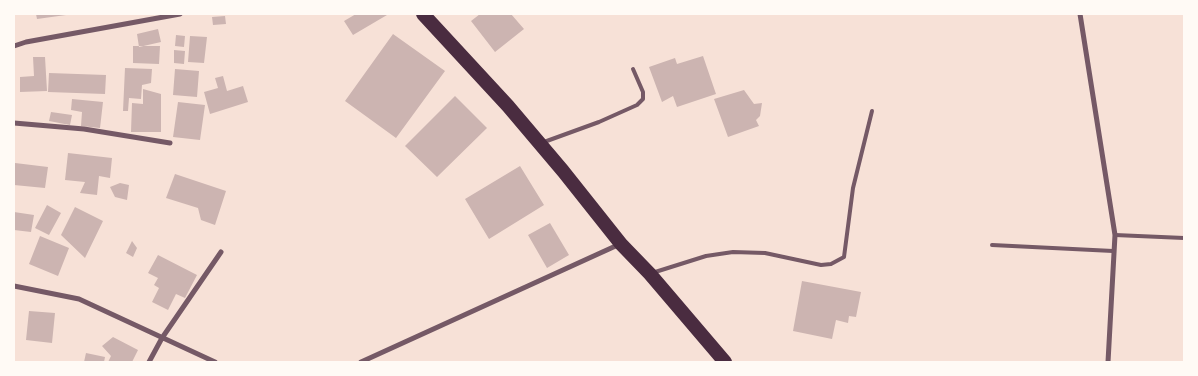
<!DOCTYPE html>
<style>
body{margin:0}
#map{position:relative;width:1198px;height:376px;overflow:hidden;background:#f7e1d7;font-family:"Work Sans",sans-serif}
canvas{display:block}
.frame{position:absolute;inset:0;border:15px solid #fffaf5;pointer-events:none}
</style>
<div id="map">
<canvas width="1198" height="376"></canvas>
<div class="frame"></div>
</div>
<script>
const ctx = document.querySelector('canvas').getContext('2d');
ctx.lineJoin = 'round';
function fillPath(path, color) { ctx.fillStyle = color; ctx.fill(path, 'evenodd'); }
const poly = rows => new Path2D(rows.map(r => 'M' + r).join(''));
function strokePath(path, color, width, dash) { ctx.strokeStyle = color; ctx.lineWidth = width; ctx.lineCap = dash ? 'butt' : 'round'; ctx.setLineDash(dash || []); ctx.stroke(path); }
fillPath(poly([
 [36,14,66,14,66,15,37,19],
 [356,14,386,14,387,15,353,35,344,21],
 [480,14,511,14,524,29,495,52,471,21],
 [225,16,226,24,213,25,212,17],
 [158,29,161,42,139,47,137,34],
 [393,34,445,71,396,138,345,101],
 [176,35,185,36,184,47,175,46],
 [190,36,207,37,204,63,188,62],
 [133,46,160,46,159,64,133,63],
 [174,50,185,51,184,64,174,63],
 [703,56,716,94,677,107,673,96,662,102,649,67,675,58,677,64],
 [33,57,45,57,47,91,20,92,20,77,34,76],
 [125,68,152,69,151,83,142,85,141,99,129,98,128,111,123,111],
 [175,69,199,71,197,97,173,95],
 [49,73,106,75,105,94,48,92],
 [223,76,227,91,243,86,248,102,210,114,204,92,218,88,215,78],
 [143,89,161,94,161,132,131,132,132,103,143,104],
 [744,90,754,104,762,103,760,116,756,120,759,126,728,137,714,99],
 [455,96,487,128,437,177,405,146],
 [72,99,103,102,100,128,81,126,82,112,71,110],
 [178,102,205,105,200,140,173,137],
 [51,112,72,115,70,125,49,121],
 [68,153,112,158,110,178,99,176,97,195,80,193,85,182,65,180],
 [15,163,48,167,45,188,14,185],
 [520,166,544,205,489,239,465,199],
 [175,174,226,191,215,225,201,220,198,208,166,198],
 [120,183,129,185,127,200,115,197,110,187],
 [47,205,61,213,49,235,35,228],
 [75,207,103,221,85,258,61,235],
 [14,212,34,215,31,232,14,230],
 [550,223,569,255,547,268,528,235],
 [40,236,69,248,58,276,29,264],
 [132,241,137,248,133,257,126,253],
 [158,255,197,275,185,298,176,294,168,310,152,302,159,288,154,285,158,278,148,273],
 [802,281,861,292,856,317,849,316,848,323,836,320,832,339,793,331],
 [29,311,55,313,52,343,26,340],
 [113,337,138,350,132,362,108,362,111,356,102,346],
 [86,353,105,357,104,362,84,362]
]), '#ccb4b1');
strokePath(poly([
 [544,142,599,122,637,105,643,99,643,92,633,69],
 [1115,235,1184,238],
 [992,245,1113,251],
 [652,273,706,256,733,252,765,253,821,265,831,264,844,257,853,188,872,111]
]), '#755966', 4);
strokePath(poly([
 [1080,14,1115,235,1108,362],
 [14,46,26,42,180,14],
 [14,123,84,129,170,143],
 [14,286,79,299,215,362],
 [149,362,162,338,221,252],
 [361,362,620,244]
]), '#755966', 5);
strokePath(poly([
 [423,14,508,106,563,171,621,244,650,274,725,362]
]), '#4a2c40', 14);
</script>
